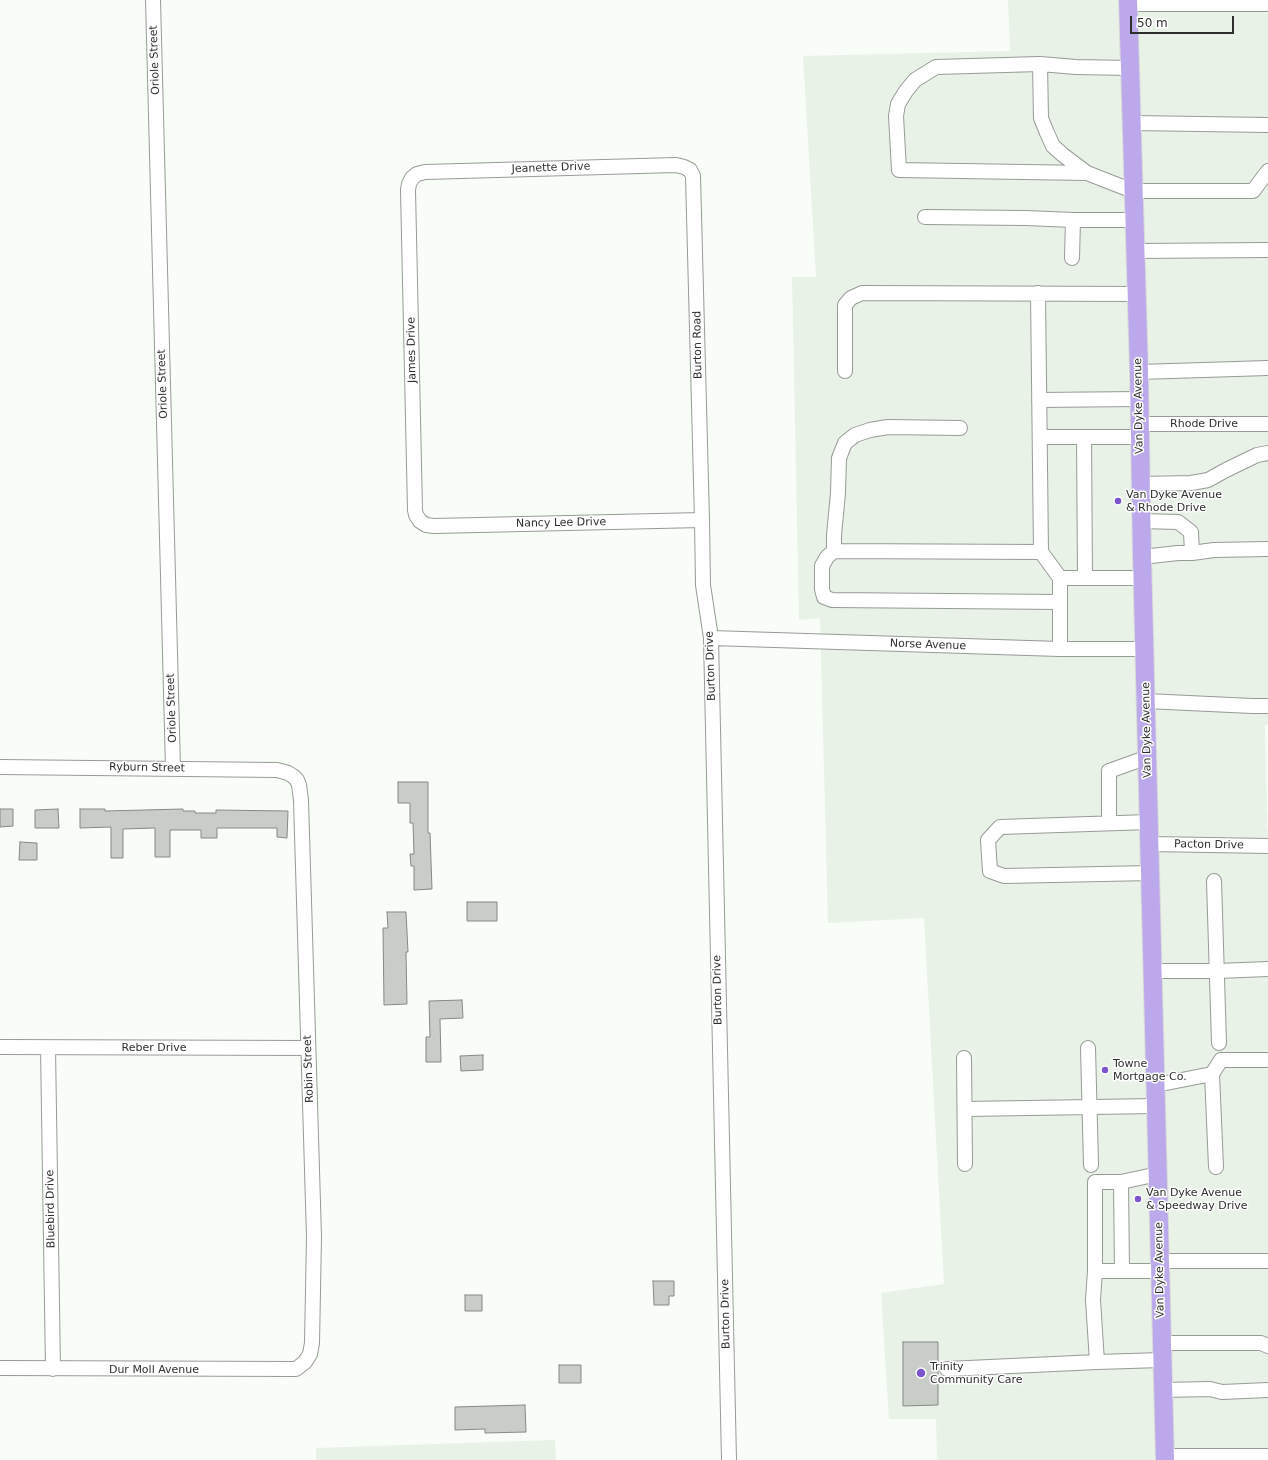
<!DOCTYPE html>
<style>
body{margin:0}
#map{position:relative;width:1268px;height:1460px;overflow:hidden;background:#f8fdf7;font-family:"DejaVu Sans",sans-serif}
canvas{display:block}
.scale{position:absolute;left:1130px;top:16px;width:104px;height:18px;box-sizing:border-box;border:2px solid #2d2f2d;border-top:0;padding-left:5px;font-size:12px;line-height:14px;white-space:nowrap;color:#2d2f2d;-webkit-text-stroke:3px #fff;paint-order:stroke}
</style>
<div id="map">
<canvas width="1268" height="1460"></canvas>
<div class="scale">50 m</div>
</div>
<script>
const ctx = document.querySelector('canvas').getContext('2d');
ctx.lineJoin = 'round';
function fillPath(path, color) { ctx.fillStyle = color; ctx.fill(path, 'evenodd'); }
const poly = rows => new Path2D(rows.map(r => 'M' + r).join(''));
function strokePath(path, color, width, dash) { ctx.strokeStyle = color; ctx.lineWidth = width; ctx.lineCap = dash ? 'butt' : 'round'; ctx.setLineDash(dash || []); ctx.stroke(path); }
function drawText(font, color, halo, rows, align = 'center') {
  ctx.font = font + ' "DejaVu Sans",sans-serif'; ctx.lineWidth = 3; ctx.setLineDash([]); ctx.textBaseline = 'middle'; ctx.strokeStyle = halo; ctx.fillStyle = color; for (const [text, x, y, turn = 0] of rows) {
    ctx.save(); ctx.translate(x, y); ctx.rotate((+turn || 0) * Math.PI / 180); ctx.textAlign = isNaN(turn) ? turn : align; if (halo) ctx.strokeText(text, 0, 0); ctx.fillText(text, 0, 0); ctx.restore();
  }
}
fillPath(poly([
 [1008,0,1268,0,1268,725,1265,725,1268,846,1268,1460,937,1460,936,1419,889,1419,881,1293,944,1284,924,918,828,923,820,618,799,620,792,277,816,277,803,56,1010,51],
 [555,1440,556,1460,316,1460,316,1448]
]), '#e8f2e7');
const building = poly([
 [398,782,428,782,428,833,430,833,432,889,414,890,414,866,411,866,410,854,414,854,413,823,410,823,410,803,398,803,398,782],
 [0,809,13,809,13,826,0,827,0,809],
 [58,809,59,828,35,828,35,810,58,809],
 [80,809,105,809,105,811,183,809,183,811,195,811,195,813,216,813,216,810,288,811,287,838,277,837,277,828,217,828,217,838,201,838,201,830,170,830,170,857,155,857,155,828,123,829,123,858,111,858,111,827,80,828,80,809],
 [20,842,37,843,37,860,19,860,20,842],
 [467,902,497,902,497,921,467,921,467,902],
 [387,912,406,912,408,952,406,952,407,1004,384,1005,383,928,388,928,387,912],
 [462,1000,463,1018,440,1019,441,1062,426,1062,426,1037,430,1037,429,1001,462,1000],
 [483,1055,483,1070,461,1071,460,1056,483,1055],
 [653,1281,674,1281,674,1296,669,1296,669,1305,654,1305,653,1281],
 [465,1295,482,1295,482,1311,465,1311,465,1295],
 [903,1342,938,1342,938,1405,903,1406,903,1342],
 [559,1365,581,1365,581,1383,559,1383,559,1365],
 [525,1405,526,1432,485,1433,485,1429,455,1430,455,1407,525,1405]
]);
fillPath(building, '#c8cdc8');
strokePath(building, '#858985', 1);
const minor = poly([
 [153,0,173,768],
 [1128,4,1268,4],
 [1040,64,1041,118,1047,133,1053,146,1063,155,1087,173,1133,191,1253,191,1268,171],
 [1132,123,1268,125],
 [1087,173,899,170,896,116,898,104,906,91,915,80,936,67,1040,64,1076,67,1130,68],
 [925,217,1026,218,1073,220,1134,220],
 [1134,251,1268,250],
 [1072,258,1073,220],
 [1038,293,1041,552,1060,578],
 [845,371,845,305,851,298,862,293,1136,294],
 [1139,372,1268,368],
 [1039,400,1139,399],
 [1139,424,1268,424],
 [960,428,888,427,870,430,855,435,845,443,839,458,838,493,834,535,834,551,1041,552],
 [1040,437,1140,437],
 [1084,437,1085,578],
 [1141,484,1191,483,1208,480,1226,470,1257,455,1268,453],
 [702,520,434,526,426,525,420,521,416,515,415,510,408,190,409,184,412,178,417,174,425,172,676,165,684,167,690,170,693,176,702,520,703,585,711,638,729,1460],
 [1141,521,1178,522,1191,532,1192,553,1178,553,1142,557],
 [834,551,827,557,822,566,822,589,824,597,832,600,1060,602],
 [1192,553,1214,550,1268,549],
 [711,638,1060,649,1145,649],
 [1060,649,1060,578,1143,578],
 [1146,701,1252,706,1268,706],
 [0,767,277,770,288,773,293,776,297,780,299,785,301,800,314,1237,312,1343,310,1354,305,1362,296,1369,0,1368],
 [1149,822,1000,827,988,840,990,871,1004,876,1151,873],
 [1109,823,1109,771,1148,757],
 [1150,844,1268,846],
 [1214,881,1219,1043],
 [1153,971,1217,971,1268,969],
 [0,1047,308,1048],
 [48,1048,53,1369],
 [1088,1048,1091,1165],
 [964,1058,965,1164],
 [1212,1074,1216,1167],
 [1156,1085,1212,1074,1221,1060,1268,1060],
 [965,1109,1156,1106],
 [1160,1261,1268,1261],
 [1095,1271,1095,1182,1121,1182],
 [1122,1271,1121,1182,1158,1174],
 [1160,1271,1095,1271,1093,1300,1097,1362,1162,1360],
 [1162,1343,1261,1343,1268,1346],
 [947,1369,1097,1362],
 [1162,1390,1210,1389,1222,1392,1268,1390],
 [1165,1456,1268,1456]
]);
const major = poly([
 [1128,0,1139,372,1142,557,1165,1460]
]);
strokePath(minor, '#979b96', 16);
strokePath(major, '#d9dad9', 20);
strokePath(minor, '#fff', 14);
strokePath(major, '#bca9eb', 18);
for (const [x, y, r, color] of [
 [1118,501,4,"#7c55ce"],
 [1105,1070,4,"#7c55ce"],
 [1138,1199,4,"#7c55ce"],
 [921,1373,5,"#7c55ce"]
]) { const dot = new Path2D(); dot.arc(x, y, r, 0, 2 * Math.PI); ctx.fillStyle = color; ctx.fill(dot); strokePath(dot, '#fff', 1.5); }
drawText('11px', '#2d2f2d', '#fff', [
 ["Oriole Street",155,60,-92],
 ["Jeanette Drive",551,168,-2],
 ["Burton Road",698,345,-91],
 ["James Drive",412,350,-91],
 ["Oriole Street",163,384,-92],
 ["Van Dyke Avenue",1139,406,-91],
 ["Rhode Drive",1204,424],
 ["Nancy Lee Drive",561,523,-1],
 ["Norse Avenue",928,645,2],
 ["Burton Drive",711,666,-92],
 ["Oriole Street",172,708,-92],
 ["Van Dyke Avenue",1147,730,-91],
 ["Ryburn Street",147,768,1],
 ["Pacton Drive",1209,845,1],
 ["Burton Drive",718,990,-91],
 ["Reber Drive",154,1048],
 ["Robin Street",309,1069,-92],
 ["Bluebird Drive",51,1209,-91],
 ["Van Dyke Avenue",1160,1270,-91],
 ["Burton Drive",726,1314,-91],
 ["Dur Moll Avenue",154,1370]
]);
drawText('11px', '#2d2f2d', '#fff', [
 ["Van Dyke Avenue",1126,495],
 ["& Rhode Drive",1126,508],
 ["Towne",1113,1064],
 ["Mortgage Co.",1113,1077],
 ["Van Dyke Avenue",1146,1193],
 ["& Speedway Drive",1146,1206],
 ["Trinity",930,1367],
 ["Community Care",930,1380]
], 'left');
</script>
